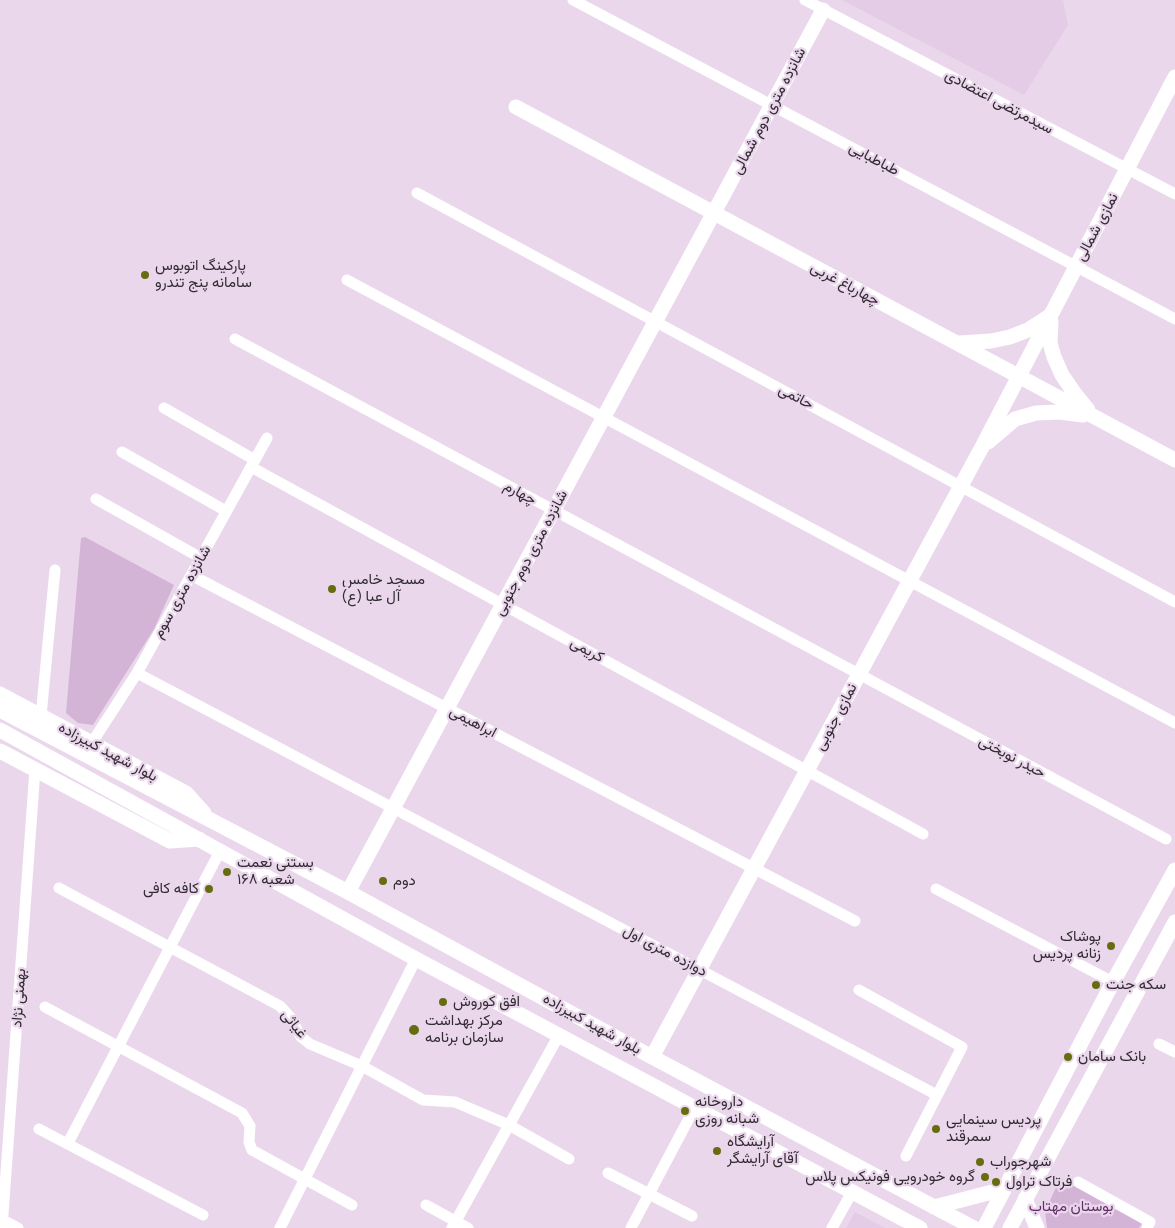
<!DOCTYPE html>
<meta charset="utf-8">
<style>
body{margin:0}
canvas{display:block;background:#ead7ec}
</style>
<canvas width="1175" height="1228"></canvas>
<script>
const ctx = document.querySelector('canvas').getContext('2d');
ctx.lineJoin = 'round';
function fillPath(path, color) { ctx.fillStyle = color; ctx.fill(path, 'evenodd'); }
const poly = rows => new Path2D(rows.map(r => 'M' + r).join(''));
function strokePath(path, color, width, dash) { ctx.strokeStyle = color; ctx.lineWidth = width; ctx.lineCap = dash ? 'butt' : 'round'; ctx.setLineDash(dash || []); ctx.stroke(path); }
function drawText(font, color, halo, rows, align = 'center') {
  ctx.font = font + ' Figtree,Vazirmatn,sans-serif'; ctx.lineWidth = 4.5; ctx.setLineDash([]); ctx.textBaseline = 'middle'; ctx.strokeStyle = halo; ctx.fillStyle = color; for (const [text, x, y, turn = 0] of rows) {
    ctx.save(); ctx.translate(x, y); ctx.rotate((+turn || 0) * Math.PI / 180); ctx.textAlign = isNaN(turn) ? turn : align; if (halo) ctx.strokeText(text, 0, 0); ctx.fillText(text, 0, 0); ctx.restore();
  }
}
fillPath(poly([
 [842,0,1063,0,1068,25,1024,95],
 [855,1212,885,1228,846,1228]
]), '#e4cbe6');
fillPath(poly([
 [85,537,174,585,154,629,93,725,78,723,66,713,81,538],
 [1060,1178,1142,1223,1139,1228,1047,1228,1045,1212]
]), '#d3b4d6');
strokePath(poly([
 [573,0,1175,319],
 [805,0,1175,194],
 [417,193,1175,602],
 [347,280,1175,723],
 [235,339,1166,839],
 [164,408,255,460],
 [122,452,226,511],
 [251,467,923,834],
 [96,499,201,558],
 [191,575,855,921],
 [137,673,937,1095],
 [41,716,55,570],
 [91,744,137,673,267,438],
 [59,888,280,1006,291,1018,301,1037,310,1044,362,1066,423,1100,455,1102,509,1125,569,1159],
 [936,889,1113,982],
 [859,990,962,1047,906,1156],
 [45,1007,242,1113,250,1126,249,1142,252,1150,352,1205],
 [1159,1044,1175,1052],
 [39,1129,203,1215],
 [68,1143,220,851],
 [608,1173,692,1216],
 [1078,1182,1150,1222,1147,1228],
 [426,1205,468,1228],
 [3,1220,18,1228],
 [2,1228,35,769],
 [280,1228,416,959],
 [452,1228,559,1035],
 [631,1228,695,1107],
 [832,1228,852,1192]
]), '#fff', 11);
strokePath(poly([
 [516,107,1175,460],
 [1051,321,1050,343,1054,357,1062,375,1075,394,1088,410],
 [959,343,991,341,1010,337,1028,330,1048,317],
 [988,442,1015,419,1036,413,1060,412,1083,415],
 [0,694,186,793,204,813],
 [0,710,348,892,652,1057,974,1228],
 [0,730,416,959,920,1228],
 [0,751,170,841,199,839],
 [348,892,823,10],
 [652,1057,982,447,1175,77],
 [1025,1199,1037,1228],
 [934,1207,1004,1189],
 [984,1228,1113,982,1175,870],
 [1010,1228,1175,922]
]), '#fff', 15);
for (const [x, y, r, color] of [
 [145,275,5,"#676c11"],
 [332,589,5,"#676c11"],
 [227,872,5,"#676c11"],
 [383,881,5,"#676c11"],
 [209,889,5,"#676c11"],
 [1111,946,5,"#676c11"],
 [1096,985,5,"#676c11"],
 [443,1002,5,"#676c11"],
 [414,1030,6,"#676c11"],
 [1068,1057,5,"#676c11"],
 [685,1111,5,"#676c11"],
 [936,1129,5,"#676c11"],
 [717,1151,5,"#676c11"],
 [980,1162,5,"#676c11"],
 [985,1177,5,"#676c11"],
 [996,1182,5,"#676c11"]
]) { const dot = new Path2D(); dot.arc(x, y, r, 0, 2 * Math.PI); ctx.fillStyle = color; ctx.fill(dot); strokePath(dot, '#ead7ec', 2); }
drawText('15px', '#322b32', '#ead7ec', [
 ["سیدمرتضی اعتضادی",999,102,28],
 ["شانزده متری دوم شمالی",769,111,-62],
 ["طباطبایی",874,159,28],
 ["نمازی شمالی",1097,227,-62],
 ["چهارباغ غربی",845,284,28],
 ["حاتمی",796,397,28],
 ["چهارم",520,493,28],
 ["شانزده متری دوم جنوبی",531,553,-62],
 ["شانزده متری سوم",182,592,-61],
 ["کریمی",587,650,29],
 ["نمازی جنوبی",836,717,-62],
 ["ابراهیمی",473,722,28],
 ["بلوار شهید کبیرزاده",108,752,28],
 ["حیدر نوبختی",1012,757,28],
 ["دوازده متری اول",665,951,28],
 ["بهمنی نژاد",19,998,-86],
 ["غیاثی",294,1024,52],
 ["بلوار شهید کبیرزاده",592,1024,29]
]);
drawText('15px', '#322b32', '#ead7ec', [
 ["پارکینگ اتوبوس",155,266],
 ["سامانه پنج تندرو",155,283],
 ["مسجد خامس",342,580],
 ["آل عبا (ع)",342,597],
 ["بستنی نعمت",237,863],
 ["شعبه ۱۶۸",237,880],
 ["دوم",393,881],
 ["کافه کافی",199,889,"right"],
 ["پوشاک",1101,937,"right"],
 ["زنانه پردیس",1101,954,"right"],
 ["سکه جنت",1106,985],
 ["افق کوروش",453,1002],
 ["مرکز بهداشت",425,1021],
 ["سازمان برنامه",425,1038],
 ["بانک سامان",1078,1057],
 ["داروخانه",695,1102],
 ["شبانه روزی",695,1119],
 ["پردیس سینمایی",946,1120],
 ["سمرقند",946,1137],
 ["آرایشگاه",727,1142],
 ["آقای آرایشگر",727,1159],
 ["شهرجوراب",990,1162],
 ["گروه خودرویی فونیکس پلاس",975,1177,"right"],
 ["فرتاک تراول",1006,1182]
], 'left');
drawText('15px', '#622e68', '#ead7ec', [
 ["بوستان مهتاب",1071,1207]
]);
</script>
